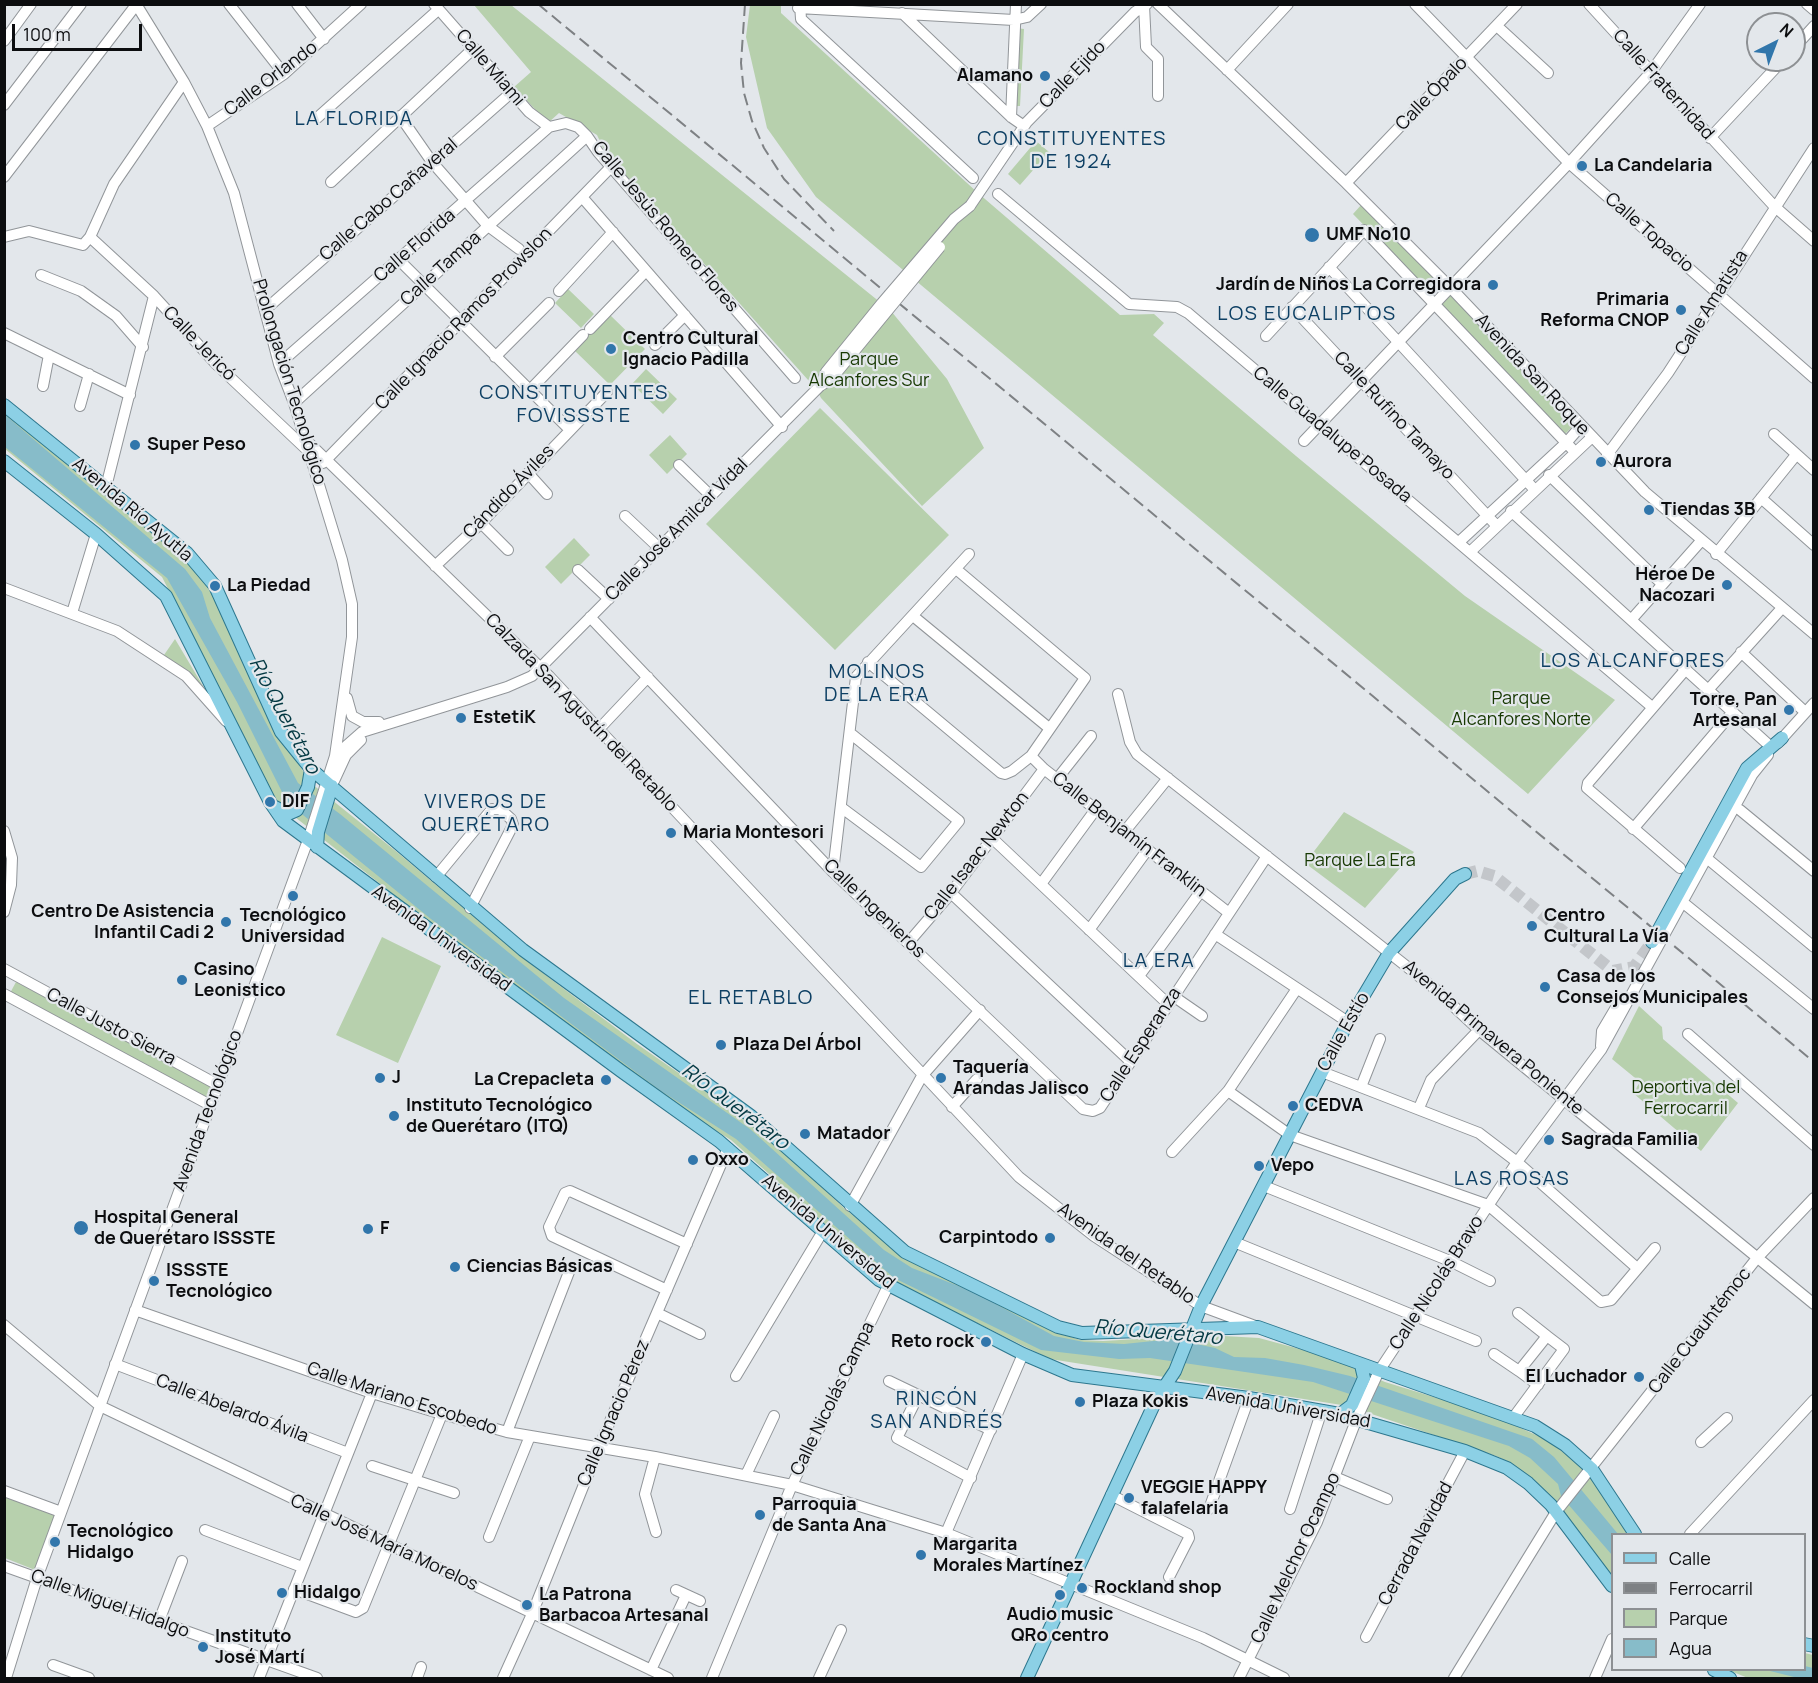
<!DOCTYPE html>
<meta charset="utf-8">
<style>
body{margin:0}
#map{position:relative;width:1818px;height:1683px;overflow:hidden;background:#e3e7eb;font-family:Manrope,sans-serif}
canvas{display:block}
.frame{position:absolute;inset:0;border:6px solid #0c0d0f;pointer-events:none}
.legend{position:absolute;left:1611px;top:1533px;width:195px;height:138px;box-sizing:border-box;background:#e3e7eb;border:2px solid #8d9093;margin:0;padding:8px 10px;list-style:none;font-size:18px;color:#0c0d0f}
.legend li{display:flex;align-items:center;gap:12px;height:30px}
.legend b{width:30px;border:2px solid #8d9093}
.north{position:absolute;left:1746px;top:12px;width:60px;height:60px;box-sizing:border-box;background:#e3e7eb;border:2px solid #8d9093;border-radius:50%;rotate:42deg;font-size:16px;font-weight:700;line-height:24px;text-align:center;color:#0c0d0f}
.north::after{content:'';display:block;margin:auto;width:21px;height:27px;background:#3176ab;clip-path:polygon(50% 0,100% 100%,50% 72%,0 100%)}
.scale{position:absolute;left:12px;top:24px;width:130px;height:27px;box-sizing:border-box;border:3px solid #0c0d0f;border-top:0;padding-left:8px;font-size:18px;line-height:21px;white-space:nowrap;color:#0c0d0f;-webkit-text-stroke:4px #e3e7eb;paint-order:stroke}
</style>
<div id="map">
<canvas width="1818" height="1683"></canvas>
<div class="frame"></div>
<ul class="legend">
<li><b style="height:8px;background:#8cd0e5"></b>Calle</li>
<li><b style="height:8px;background:#7e8184"></b>Ferrocarril</li>
<li><b style="height:16px;background:#b7d0ad"></b>Parque</li>
<li><b style="height:16px;background:#87bcc9"></b>Agua</li>
</ul>
<div class="north">N</div>
<div class="scale">100 m</div>
</div>
<script>
const ctx = document.querySelector('canvas').getContext('2d');
ctx.lineJoin = 'round';
function fillPath(path, color) { ctx.fillStyle = color; ctx.fill(path, 'evenodd'); }
const poly = rows => new Path2D(rows.map(r => 'M' + r).join(''));
function strokePath(path, color, width, dash) { ctx.strokeStyle = color; ctx.lineWidth = width; ctx.lineCap = dash ? 'butt' : 'round'; ctx.setLineDash(dash || []); ctx.stroke(path); }
function drawText(font, color, halo, rows, align = 'center') {
  ctx.font = font + ' Manrope,sans-serif'; ctx.lineWidth = 4.5; ctx.setLineDash([]); ctx.textBaseline = 'middle'; ctx.strokeStyle = halo; ctx.fillStyle = color; for (const [text, x, y, turn = 0] of rows) {
    ctx.save(); ctx.translate(x, y); ctx.rotate((+turn || 0) * Math.PI / 180); ctx.textAlign = isNaN(turn) ? turn : align; if (halo) ctx.strokeText(text, 0, 0); ctx.fillText(text, 0, 0); ctx.restore();
  }
}
fillPath(poly([
 [474,5,511,5,891,311,947,379,984,448,922,506,821,398,817,390,606,154,597,135,559,113,548,123,514,87,531,72],
 [750,5,781,5,781,13,978,193,1120,315,1154,314,1164,323,1153,335,1296,456,1465,596,1615,700,1528,794,816,197,767,128,746,37],
 [1016,28,1024,29,1020,106,1014,106],
 [1036,141,1049,152,1020,185,1008,174],
 [1362,204,1442,283,1431,294,1353,214],
 [568,289,594,314,581,328,555,303],
 [1450,289,1574,425,1563,436,1437,301],
 [609,314,645,349,610,385,574,350],
 [646,369,677,399,663,414,632,384],
 [4,406,177,547,212,585,275,730,312,784,397,852,519,955,637,1044,758,1128,844,1208,904,1257,1053,1331,1080,1340,1103,1341,1206,1335,1259,1338,1344,1361,1357,1370,1385,1382,1492,1415,1547,1440,1577,1463,1594,1482,1629,1534,1612,1534,1612,1578,1557,1502,1509,1462,1496,1456,1348,1406,1050,1359,884,1277,731,1140,694,1117,462,948,277,803,162,577,5,449],
 [820,408,949,535,835,650,706,524],
 [670,435,687,454,667,474,649,455],
 [574,538,590,555,561,584,545,567],
 [175,639,206,691,164,655],
 [1344,812,1414,852,1365,908,1305,863],
 [382,937,441,966,398,1063,336,1035],
 [16,982,215,1087,208,1100,9,995],
 [1639,1006,1662,1027,1663,1039,1738,1103,1701,1151,1633,1093,1640,1082,1612,1059],
 [4,1496,56,1514,35,1570,5,1558],
 [1805,1653,1813,1655,1813,1678,1748,1678,1728,1670,1804,1670]
]), '#b7d0ad');
fillPath(poly([
 [4,414,185,569,202,592,210,618,298,783,340,814,564,998,750,1129,884,1250,912,1268,974,1292,1054,1336,1084,1342,1124,1344,1173,1339,1215,1348,1234,1357,1265,1358,1304,1365,1350,1376,1532,1439,1554,1457,1618,1534,1612,1534,1612,1555,1561,1496,1558,1484,1530,1458,1509,1446,1313,1382,1150,1358,1119,1359,1041,1350,894,1278,736,1139,661,1091,431,919,287,802,237,702,167,578,5,447],
 [1805,1666,1813,1668,1813,1678,1798,1678,1766,1670,1804,1670]
]), '#87bcc9');
strokePath(poly([
 [1465,874,1477,871,1494,876,1613,971,1634,967,1652,942]
]), '#c3c6ca', 12, [12, 6]);
const minor = poly([
 [229,4,284,74],
 [297,4,324,39],
 [434,4,529,112,549,127],
 [800,4,801,19,973,178],
 [1158,4,1346,183,1450,287,1645,492,1814,634],
 [1415,4,1569,163,1814,378],
 [1589,4,1774,206,1814,241],
 [1807,4,1814,10],
 [1144,5,1146,47,1158,59,1158,96],
 [798,8,1014,20,1027,17,1041,4],
 [902,13,1011,117,1024,126],
 [1498,27,1548,73],
 [4,41,31,4],
 [1794,48,1814,26],
 [1227,70,1288,4],
 [4,105,81,4],
 [400,116,432,162,488,226,519,249],
 [1011,117,1016,4],
 [317,118,438,10],
 [207,126,284,74,361,4],
 [1710,138,1783,60],
 [4,177,136,5],
 [331,182,474,48],
 [1346,183,1517,4],
 [998,194,1129,304,1177,307,1188,313,1652,707],
 [582,197,782,427],
 [970,206,1027,122,1135,12,1147,4],
 [4,237,29,231,83,245,90,237,114,184,184,82],
 [90,237,154,296,216,364,306,449],
 [399,260,570,430],
 [1329,267,1534,489],
 [41,275,81,291,116,316,143,347],
 [559,291,613,232],
 [1292,307,1496,525],
 [266,309,512,92],
 [590,329,646,271],
 [4,333,130,395],
 [1266,336,1364,230,1575,452],
 [655,345,685,315],
 [495,357,549,303],
 [279,364,549,127,566,123,578,127,587,136,598,152,795,378],
 [43,386,49,355],
 [529,391,583,335],
 [294,403,587,136],
 [80,406,89,374],
 [1774,434,1814,470],
 [307,441,549,676,1019,1177,1094,1236,1201,1306,1255,1326],
 [1304,441,1569,163,1651,72,1700,4],
 [1607,455,1668,373,1814,148],
 [323,463,611,167],
 [679,465,710,495],
 [528,473,547,494],
 [1549,475,1662,584],
 [106,487,154,296],
 [1761,498,1814,545],
 [1511,511,1771,747],
 [625,516,658,547],
 [481,523,508,550],
 [1459,542,1566,443,1580,427],
 [1470,552,1591,438],
 [1716,554,1796,455],
 [435,566,481,523,607,392],
 [578,570,609,599],
 [4,588,117,631,186,676,226,721],
 [72,613,96,534],
 [913,616,1049,728],
 [590,617,833,872,1083,1109,1093,1111,1100,1108,1267,856],
 [1631,620,1701,541],
 [1741,652,1805,712],
 [868,662,1001,773,1005,774,1012,771,1031,756,1085,678,956,569],
 [1708,690,1782,608],
 [1118,694,1130,742,1137,754,1434,988,1479,1030,1814,1304],
 [347,698,352,716,363,722,379,722],
 [599,729,648,677],
 [1778,743,1814,703],
 [337,754,362,732,507,687,532,676,821,385],
 [1031,756,1044,769,1229,913],
 [1057,779,1091,736],
 [334,781,346,755,361,740],
 [842,808,921,867,959,821,850,733],
 [1740,810,1814,871],
 [1633,829,1732,713],
 [4,831,12,858,11,885,4,912],
 [1125,831,1168,778],
 [993,839,1168,1004],
 [1709,860,1814,947],
 [1680,868,1587,788,1588,783,1686,669],
 [833,872,856,677,969,554],
 [436,877,492,809,500,809,511,819,513,825,470,908],
 [1041,884,1096,809],
 [951,893,1129,1060],
 [1686,905,1814,1009],
 [1089,930,1148,849],
 [1215,934,1348,1022],
 [908,943,951,893,1044,769],
 [4,969,218,1085],
 [1139,976,1201,891],
 [4,994,210,1105],
 [1173,996,1202,1016],
 [1688,1034,1814,1145],
 [1601,1046,1602,1031,1618,1004],
 [1322,1072,1479,1133,1517,1162,1637,1268],
 [1361,1087,1380,1039],
 [1228,1091,1290,1135,1488,1205,1601,1302,1611,1300,1655,1248],
 [952,1107,977,1079],
 [1419,1108,1431,1080,1479,1030],
 [1172,1152,1228,1091,1296,990],
 [1264,1186,1450,1261,1490,1281],
 [850,1206,922,1076,980,1010],
 [1234,1242,1476,1341],
 [667,1290,552,1236,549,1227,565,1193,570,1191,687,1244],
 [135,1310,372,1393,442,1414,507,1432,655,1457,792,1485,946,1533,1203,1638,1284,1678],
 [657,1313,700,1334],
 [1518,1313,1547,1336],
 [4,1325,100,1406,668,1678],
 [1494,1354,1519,1371,1547,1336,1564,1349,1513,1418],
 [115,1364,348,1453],
 [1519,1371,1538,1385],
 [736,1376,823,1231],
 [889,1381,991,1430],
 [918,1396,897,1438,971,1478],
 [507,1432,569,1272],
 [1701,1442,1727,1418],
 [655,1457,645,1494,656,1532],
 [372,1466,454,1493],
 [746,1475,774,1416],
 [1335,1477,1387,1499],
 [4,1491,61,1512],
 [1111,1495,1188,1534,1189,1538,1169,1577],
 [1209,1509,1249,1398],
 [1290,1509,1322,1410],
 [205,1530,302,1567],
 [946,1533,1023,1354],
 [1690,1534,1814,1400],
 [489,1537,530,1436],
 [4,1566,317,1678],
 [294,1589,356,1612,363,1608,442,1414],
 [676,1590,700,1601],
 [159,1621,182,1561],
 [1366,1637,1465,1451],
 [53,1665,89,1678],
 [651,1670,686,1595],
 [6,1678,37,1578,308,840,335,756,352,637,352,604,342,560,294,403,279,364,234,193,207,126,184,82,136,4],
 [259,1678,372,1393],
 [417,1678,421,1667],
 [503,1678,532,1614,599,1447,728,1148],
 [712,1678,792,1485,888,1286],
 [819,1678,841,1630],
 [1239,1678,1317,1522,1357,1418,1379,1371,1517,1162,1601,1050,1752,775,1768,755],
 [1454,1678,1556,1512,1757,1258,1814,1198],
 [1595,1678,1612,1639]
]);
const major = poly([
 [4,405,187,553,215,586,281,732,311,769,523,950,751,1116,905,1252,1058,1327,1082,1333,1258,1327,1535,1426,1565,1445,1592,1469,1635,1534],
 [4,461,96,534,166,596,270,802,283,821,621,1071,719,1141,879,1280,1023,1354,1072,1375,1249,1398,1334,1413,1465,1451,1507,1468,1528,1483,1551,1505,1612,1586],
 [275,807,288,814,297,810,308,787,311,769],
 [317,847,318,832,332,786],
 [1652,942,1747,768,1782,738],
 [1340,1414,1352,1405,1364,1378,1361,1365],
 [1804,1644,1814,1646],
 [1714,1670,1730,1678],
 [1027,1678,1157,1398,1175,1371,1201,1306,1348,1022,1389,953,1455,879,1465,874]
]);
strokePath(minor, '#919599', 12);
strokePath(major, '#2d778e', 14);
strokePath(minor, '#fff', 10);
strokePath(major, '#8cd0e5', 12);
strokePath(poly([
 [538,4,1814,1062],
 [605,4,645,4],
 [745,4,741,63,744,93,752,121,764,148,784,179,834,231]
]), '#7e8184', 2, [12, 6]);
const minorBridge = poly([
 [821,385,826,372,882,303,954,219,970,206],
 [822,385,833,377,940,247]
]);
strokePath(minorBridge, '#919599', 12, []);
strokePath(minorBridge, '#fff', 10);
for (const [x, y, r, color] of [
 [1045,76,6,"#3176ab"],
 [1582,166,6,"#3176ab"],
 [1312,235,8,"#3176ab"],
 [1493,285,6,"#3176ab"],
 [1681,310,6,"#3176ab"],
 [611,349,6,"#3176ab"],
 [135,445,6,"#3176ab"],
 [1601,462,6,"#3176ab"],
 [1649,510,6,"#3176ab"],
 [1727,585,6,"#3176ab"],
 [215,586,6,"#3176ab"],
 [1789,710,6,"#3176ab"],
 [461,718,6,"#3176ab"],
 [270,802,6,"#3176ab"],
 [671,833,6,"#3176ab"],
 [293,896,6,"#3176ab"],
 [226,922,6,"#3176ab"],
 [1532,926,6,"#3176ab"],
 [182,980,6,"#3176ab"],
 [1545,987,6,"#3176ab"],
 [721,1045,6,"#3176ab"],
 [380,1078,6,"#3176ab"],
 [941,1078,6,"#3176ab"],
 [606,1080,6,"#3176ab"],
 [1293,1106,6,"#3176ab"],
 [394,1116,6,"#3176ab"],
 [805,1134,6,"#3176ab"],
 [1549,1140,6,"#3176ab"],
 [693,1160,6,"#3176ab"],
 [1259,1166,6,"#3176ab"],
 [81,1228,8,"#3176ab"],
 [368,1229,6,"#3176ab"],
 [1050,1238,6,"#3176ab"],
 [455,1267,6,"#3176ab"],
 [154,1281,6,"#3176ab"],
 [986,1342,6,"#3176ab"],
 [1639,1377,6,"#3176ab"],
 [1080,1402,6,"#3176ab"],
 [1129,1498,6,"#3176ab"],
 [760,1515,6,"#3176ab"],
 [55,1542,6,"#3176ab"],
 [921,1555,6,"#3176ab"],
 [1082,1588,6,"#3176ab"],
 [282,1593,6,"#3176ab"],
 [1060,1595,6,"#3176ab"],
 [527,1605,6,"#3176ab"],
 [203,1647,6,"#3176ab"]
]) { const dot = new Path2D(); dot.arc(x, y, r, 0, 2 * Math.PI); ctx.fillStyle = color; ctx.fill(dot); strokePath(dot, '#e3e7eb', 2); }
drawText('18px', '#0c0d0f', '#e3e7eb', [
 ["Calle Miami",490,68,49],
 ["Calle Ejido",1073,75,-46],
 ["Calle Orlando",271,79,-37],
 ["Calle Fraternidad",1663,85,48],
 ["Calle Ópalo",1432,94,-46],
 ["Calle Cabo Cañaveral",389,200,-41],
 ["Calle Jesús Romero Flores",665,227,50],
 ["Calle Topacio",1649,233,41],
 ["Calle Florida",415,246,-41],
 ["Calle Tampa",441,269,-42],
 ["Calle Amatista",1712,303,-58],
 ["Calle Ignacio Ramos Prowslon",464,319,-46],
 ["Calle Jericó",199,344,46],
 ["Avenida San Roque",1532,375,47],
 ["Prolongación Tecnológico",289,382,73],
 ["Calle Rufino Tamayo",1394,416,47],
 ["Calle Guadalupe Posada",1332,435,40],
 ["Cándido Áviles",509,492,-46],
 ["Avenida Río Ayutla",132,510,40],
 ["Calle José Amilcar Vidal",677,530,-45],
 ["Calzada San Agustín del Retablo",581,713,46],
 ["Calle Benjamín Franklin",1129,835,38],
 ["Calle Isaac Newton",977,856,-52],
 ["Calle Ingenieros",874,909,44],
 ["Avenida Universidad",441,939,36],
 ["Calle Justo Sierra",111,1027,28],
 ["Calle Estío",1344,1032,-61],
 ["Avenida Primavera Poniente",1493,1038,40],
 ["Calle Esperanza",1141,1045,-57],
 ["Avenida Tecnológico",208,1111,-70],
 ["Avenida Universidad",828,1232,40],
 ["Avenida del Retablo",1126,1254,35],
 ["Calle Nicolás Bravo",1437,1283,-57],
 ["Calle Cuauhtémoc",1700,1331,-52],
 ["Calle Mariano Escobedo",402,1399,18],
 ["Calle Nicolás Campa",833,1399,-64],
 ["Avenida Universidad",1288,1408,10],
 ["Calle Abelardo Ávila",232,1409,21],
 ["Calle Ignacio Pérez",614,1413,-67],
 ["Calle José María Morelos",384,1543,25],
 ["Cerrada Navidad",1416,1544,-62],
 ["Calle Melchor Ocampo",1296,1558,-65],
 ["Calle Miguel Hidalgo",110,1604,20]
]);
drawText('bold 18px', '#0c0d0f', '#e3e7eb', [
 ["Alamano",1033,76,"right"],
 ["La Candelaria",1594,166],
 ["UMF No10",1326,235],
 ["Jardín de Niños La Corregidora",1481,285,"right"],
 ["Primaria",1669,300,"right"],
 ["Reforma CNOP",1669,321,"right"],
 ["Centro Cultural",623,339],
 ["Ignacio Padilla",623,360],
 ["Super Peso",147,445],
 ["Aurora",1613,462],
 ["Tiendas 3B",1661,510],
 ["Héroe De",1715,575,"right"],
 ["Nacozari",1715,596,"right"],
 ["La Piedad",227,586],
 ["Torre, Pan",1777,700,"right"],
 ["Artesanal",1777,721,"right"],
 ["EstetiK",473,718],
 ["DIF",282,802],
 ["Maria Montesori",683,833],
 ["Centro De Asistencia",214,912,"right"],
 ["Infantil Cadi 2",214,933,"right"],
 ["Tecnológico",293,916,"center"],
 ["Universidad",293,937,"center"],
 ["Centro",1544,916],
 ["Cultural La Vía",1544,937],
 ["Casino",194,970],
 ["Leonistico",194,991],
 ["Casa de los",1557,977],
 ["Consejos Municipales",1557,998],
 ["Plaza Del Árbol",733,1045],
 ["Taquería",953,1068],
 ["Arandas Jalisco",953,1089],
 ["J",392,1078],
 ["La Crepacleta",594,1080,"right"],
 ["Instituto Tecnológico",406,1106],
 ["de Querétaro (ITQ)",406,1127],
 ["CEDVA",1305,1106],
 ["Matador",817,1134],
 ["Sagrada Familia",1561,1140],
 ["Oxxo",705,1160],
 ["Vepo",1271,1166],
 ["Hospital General",94,1218],
 ["de Querétaro ISSSTE",94,1239],
 ["F",380,1229],
 ["Carpintodo",1038,1238,"right"],
 ["Ciencias Básicas",467,1267],
 ["ISSSTE",166,1271],
 ["Tecnológico",166,1292],
 ["Reto rock",974,1342,"right"],
 ["El Luchador",1627,1377,"right"],
 ["Plaza Kokis",1092,1402],
 ["VEGGIE HAPPY",1141,1488],
 ["falafelaria",1141,1509],
 ["Parroquia",772,1505],
 ["de Santa Ana",772,1526],
 ["Tecnológico",67,1532],
 ["Hidalgo",67,1553],
 ["Margarita",933,1545],
 ["Morales Martínez",933,1566],
 ["Rockland shop",1094,1588],
 ["Hidalgo",294,1593],
 ["La Patrona",539,1595],
 ["Barbacoa Artesanal",539,1616],
 ["Audio music",1060,1615,"center"],
 ["QRo centro",1060,1636,"center"],
 ["Instituto",215,1637],
 ["José Martí",215,1658]
], 'left');
drawText('18px', '#173902', '#e3e7eb', [
 ["Parque",869,360],
 ["Alcanfores Sur",869,381],
 ["Parque",1521,699],
 ["Alcanfores Norte",1521,720],
 ["Parque La Era",1360,861],
 ["Deportiva del",1686,1088],
 ["Ferrocarril",1686,1109]
]);
ctx.letterSpacing = '1.5px';
drawText('20px', '#0e4064', '#e3e7eb', [
 ["LA FLORIDA",354,119],
 ["CONSTITUYENTES",1072,139],
 ["DE 1924",1072,162],
 ["LOS EUCALIPTOS",1307,314],
 ["CONSTITUYENTES",574,393],
 ["FOVISSSTE",574,416],
 ["LOS ALCANFORES",1633,661],
 ["MOLINOS",877,672],
 ["DE LA ERA",877,695],
 ["VIVEROS DE",486,802],
 ["QUERÉTARO",486,825],
 ["LA ERA",1159,961],
 ["EL RETABLO",751,998],
 ["LAS ROSAS",1512,1179],
 ["RINCÓN",937,1399],
 ["SAN ANDRÉS",937,1422]
]);
ctx.letterSpacing = '0px';
drawText('italic 20px', '#033842', '#e3e7eb', [
 ["Río Querétaro",284,716,62],
 ["Río Querétaro",735,1107,37],
 ["Río Querétaro",1158,1333,5]
]);
</script>
